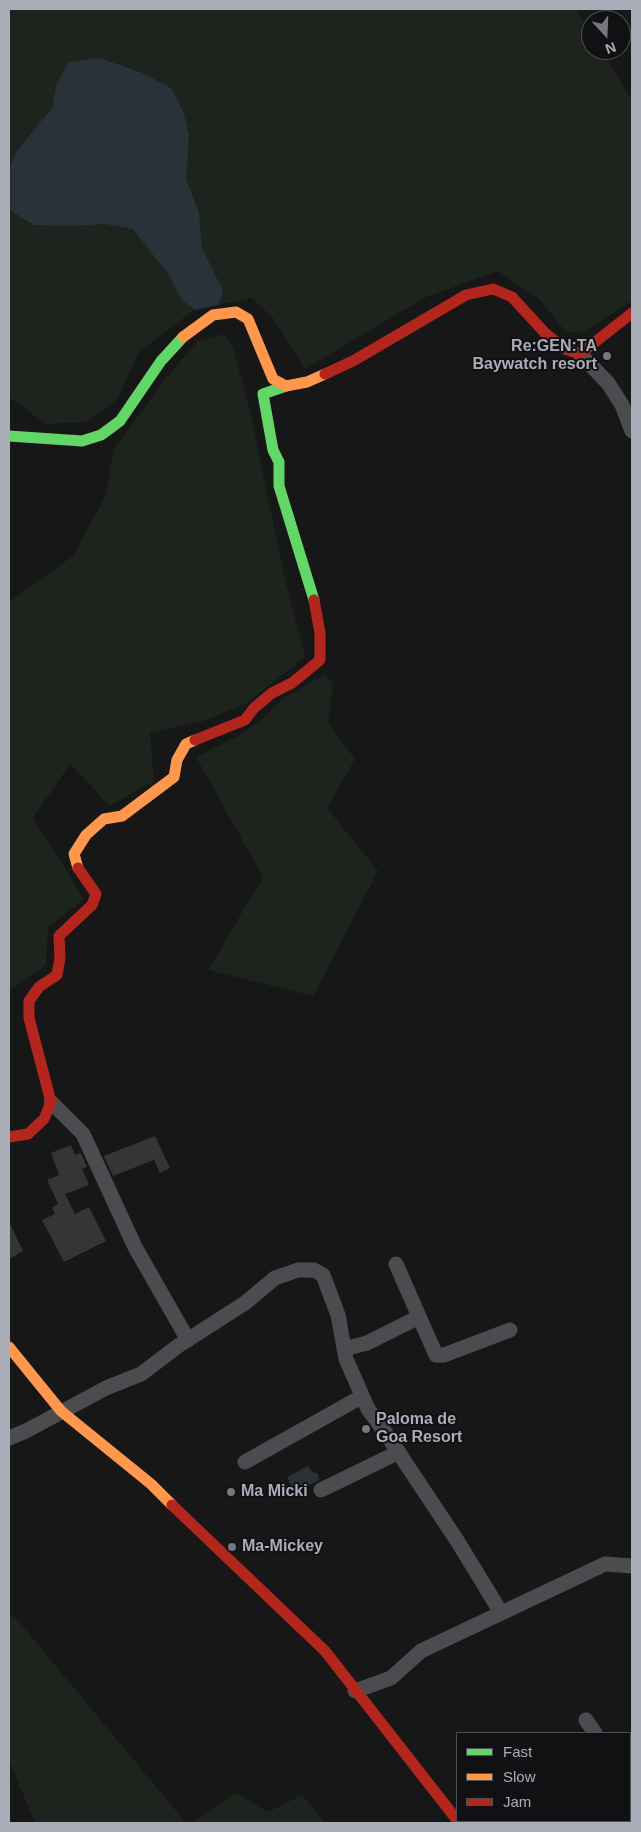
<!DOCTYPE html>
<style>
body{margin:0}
#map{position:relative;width:641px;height:1832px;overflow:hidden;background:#171717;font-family:Arial,sans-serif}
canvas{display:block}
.frame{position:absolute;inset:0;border:10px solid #a8adb8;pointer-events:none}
.legend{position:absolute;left:456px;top:1732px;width:175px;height:90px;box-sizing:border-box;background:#111113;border:1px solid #4d4f55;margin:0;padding:6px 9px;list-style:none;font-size:15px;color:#a8adb8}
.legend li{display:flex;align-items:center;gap:10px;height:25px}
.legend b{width:25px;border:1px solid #4d4f55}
.north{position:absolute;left:581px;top:10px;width:50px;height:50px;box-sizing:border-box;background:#111113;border:1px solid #4d4f55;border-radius:50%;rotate:160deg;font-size:14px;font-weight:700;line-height:20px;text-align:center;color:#a8adb8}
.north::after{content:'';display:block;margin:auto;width:18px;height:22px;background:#757880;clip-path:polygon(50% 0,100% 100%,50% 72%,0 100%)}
</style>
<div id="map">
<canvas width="641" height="1832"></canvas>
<div class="frame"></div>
<ul class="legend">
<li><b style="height:6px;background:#63d668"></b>Fast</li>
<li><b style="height:6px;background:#ff974d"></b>Slow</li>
<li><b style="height:6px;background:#b3261e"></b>Jam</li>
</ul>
<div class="north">N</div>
</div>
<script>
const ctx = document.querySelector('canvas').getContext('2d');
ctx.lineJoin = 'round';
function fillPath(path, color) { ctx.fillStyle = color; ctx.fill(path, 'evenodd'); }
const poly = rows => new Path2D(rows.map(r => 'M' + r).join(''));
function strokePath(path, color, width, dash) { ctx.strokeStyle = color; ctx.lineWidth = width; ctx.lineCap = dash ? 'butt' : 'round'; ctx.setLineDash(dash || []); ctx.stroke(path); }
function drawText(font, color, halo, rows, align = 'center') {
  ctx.font = font + ' Arial,sans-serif'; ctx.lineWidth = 4; ctx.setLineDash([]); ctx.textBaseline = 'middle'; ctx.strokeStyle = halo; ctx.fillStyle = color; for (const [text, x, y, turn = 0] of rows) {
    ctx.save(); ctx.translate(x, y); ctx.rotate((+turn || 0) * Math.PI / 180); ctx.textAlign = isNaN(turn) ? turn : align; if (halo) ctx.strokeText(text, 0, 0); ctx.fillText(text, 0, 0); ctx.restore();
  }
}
fillPath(poly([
 [9,9,576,9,591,33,591,50,601,50,632,100,632,301,583,333,565,331,540,300,498,271,426,297,305,369,273,318,252,298,218,305,194,310,138,353,118,399,86,422,46,424,9,397],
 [225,334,233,347,250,411,285,579,305,657,247,703,203,721,150,733,154,781,110,806,70,764,33,818,84,899,48,927,46,965,9,991,9,602,73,556,106,495,113,450,166,378,198,341],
 [324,675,333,682,328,723,355,759,327,808,378,871,313,996,208,970,263,877,196,757,240,735,263,719,284,698],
 [9,1613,20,1623,186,1823,35,1823,9,1760],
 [237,1793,268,1812,302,1795,325,1823,191,1823]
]), '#1d241e');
fillPath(poly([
 [100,58,145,74,172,89,184,114,189,136,186,179,199,213,202,248,223,291,218,305,195,310,182,300,169,275,133,229,105,224,72,226,34,225,10,210,9,169,16,152,52,108,57,83,69,62],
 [308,1466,312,1472,317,1473,320,1480,294,1492,287,1477]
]), '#2a3239');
fillPath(poly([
 [155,1136,170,1168,160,1173,154,1160,113,1176,104,1156],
 [71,1145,75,1155,81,1153,87,1167,82,1169,89,1185,65,1194,75,1214,89,1207,106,1241,64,1262,42,1220,55,1214,52,1207,58,1204,47,1180,59,1175,51,1153],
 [9,1222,23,1251,9,1259]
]), '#353536');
strokePath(poly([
 [580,354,608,383,622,405,632,431],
 [51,1102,83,1134,135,1247,188,1340],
 [396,1264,436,1355,444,1355,510,1330],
 [344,1349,367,1343,419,1317],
 [9,1438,26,1431,106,1388,141,1374,178,1346,245,1303,275,1278,298,1270,314,1270,323,1275,338,1315,346,1359,368,1409,385,1432,458,1542,500,1611],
 [245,1462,361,1397],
 [321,1490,399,1452],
 [355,1691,391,1678,421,1651,605,1564,632,1566],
 [586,1720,595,1733],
 [630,1780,632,1784],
 [630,1801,632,1799],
 [602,1823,605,1821]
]), '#4b4c50', 15);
strokePath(poly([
 [286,386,263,394,273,450,279,462,279,486,314,600],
 [9,436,82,441,101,435,120,421,161,361,183,337]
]), '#63d668', 11);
strokePath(poly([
 [183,337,213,315,236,312,248,319,273,379,286,386,307,382,325,374],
 [78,868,74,854,86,835,104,819,122,816,174,777,177,760,186,744,195,740],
 [9,1347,61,1411,151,1484,172,1505]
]), '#ff974d', 11);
strokePath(poly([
 [325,374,353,361,466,295,493,289,512,297,545,333,565,349,580,354,632,313],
 [195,740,245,720,254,708,272,693,292,683,320,660,320,633,314,600],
 [9,1137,28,1134,44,1119,51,1102,29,1018,29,1001,39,987,57,975,60,958,59,936,92,905,96,894,78,868],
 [172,1505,325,1651,457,1820]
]), '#b3261e', 11);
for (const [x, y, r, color] of [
 [607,356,5,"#757880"],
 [366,1429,5,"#757880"],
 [231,1492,5,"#757880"],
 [232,1547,5,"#757880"]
]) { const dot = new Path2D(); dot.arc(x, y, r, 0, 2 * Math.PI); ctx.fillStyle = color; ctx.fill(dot); strokePath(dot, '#111113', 2); }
drawText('bold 16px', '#a8adb8', '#111113', [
 ["Re:GEN:TA",597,347,"right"],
 ["Baywatch resort",597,365,"right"],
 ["Paloma de",376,1420],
 ["Goa Resort",376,1438],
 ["Ma Micki",241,1492],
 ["Ma-Mickey",242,1547]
], 'left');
</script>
